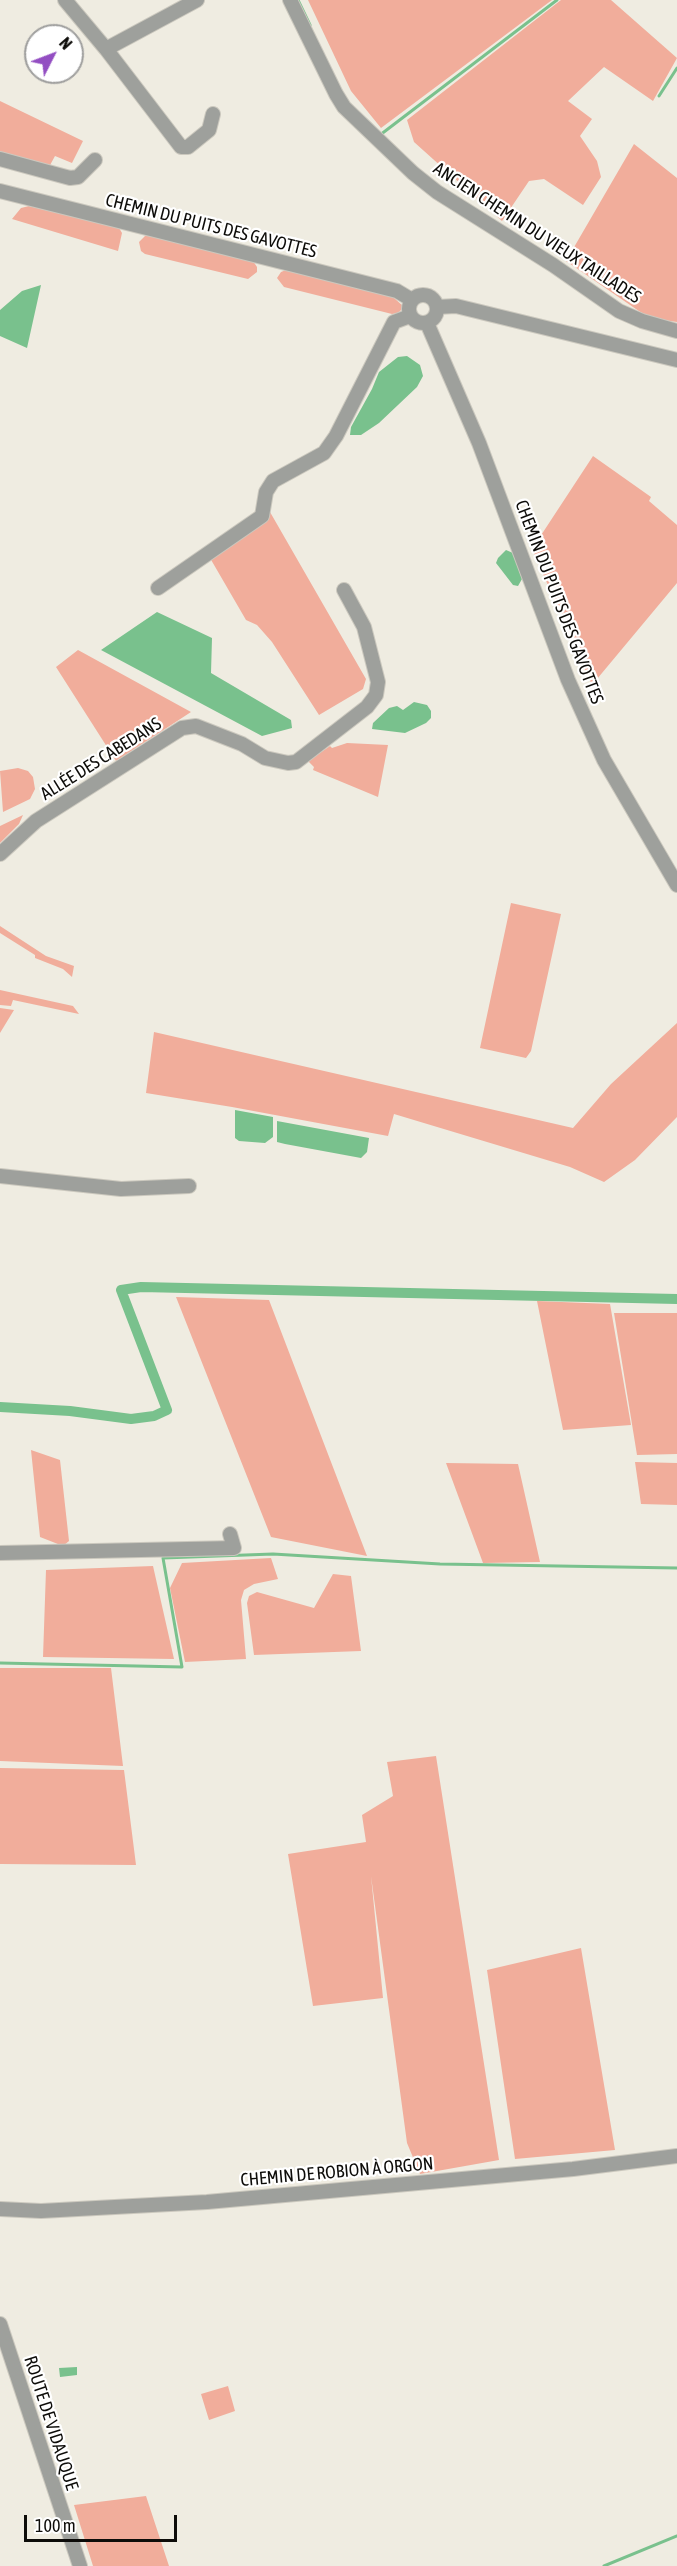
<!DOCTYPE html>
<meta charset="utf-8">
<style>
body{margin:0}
#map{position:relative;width:677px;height:2566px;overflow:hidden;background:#efece1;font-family:"Asap Condensed",sans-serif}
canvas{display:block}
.north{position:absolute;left:24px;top:24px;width:60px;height:60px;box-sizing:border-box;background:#fff;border:2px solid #9e9e9d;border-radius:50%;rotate:48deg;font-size:16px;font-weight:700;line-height:24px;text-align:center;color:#0d0c09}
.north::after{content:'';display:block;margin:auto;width:21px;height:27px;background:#934ec2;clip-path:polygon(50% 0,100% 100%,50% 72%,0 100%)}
.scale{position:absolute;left:24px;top:2515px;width:153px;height:27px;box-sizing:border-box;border:3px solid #0d0c09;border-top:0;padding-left:8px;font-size:18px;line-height:21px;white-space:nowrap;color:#0d0c09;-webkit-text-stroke:4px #fff;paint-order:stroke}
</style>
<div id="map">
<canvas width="677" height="2566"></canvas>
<div class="north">N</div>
<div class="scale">100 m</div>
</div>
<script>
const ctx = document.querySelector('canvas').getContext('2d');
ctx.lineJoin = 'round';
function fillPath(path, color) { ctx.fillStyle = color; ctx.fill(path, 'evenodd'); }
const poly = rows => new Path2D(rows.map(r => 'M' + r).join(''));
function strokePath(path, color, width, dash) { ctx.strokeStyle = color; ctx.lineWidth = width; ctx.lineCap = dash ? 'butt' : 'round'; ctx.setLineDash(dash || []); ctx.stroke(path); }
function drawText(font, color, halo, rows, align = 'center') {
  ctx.font = font + ' "Asap Condensed",sans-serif'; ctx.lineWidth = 4.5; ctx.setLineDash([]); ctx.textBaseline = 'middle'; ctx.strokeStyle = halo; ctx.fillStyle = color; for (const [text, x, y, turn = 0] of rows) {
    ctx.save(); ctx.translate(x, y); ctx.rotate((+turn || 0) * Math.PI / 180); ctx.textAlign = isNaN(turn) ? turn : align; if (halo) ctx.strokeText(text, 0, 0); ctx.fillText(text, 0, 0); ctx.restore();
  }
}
fillPath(poly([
 [308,0,552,0,381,128,351,91],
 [561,0,611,0,677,58,653,101,604,67,568,101,592,119,580,136,597,161,601,177,583,205,544,179,529,181,502,221,414,142,407,120],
 [0,101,83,141,72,163,55,156,49,167,0,154],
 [634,144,677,178,677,322,649,318,566,261],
 [29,206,119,228,122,233,118,251,12,219,21,208],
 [152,235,253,261,257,267,257,272,248,279,145,254,141,251,139,242,145,236],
 [286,270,393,297,404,307,398,313,392,314,284,287,277,278,281,272],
 [593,456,651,497,649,501,677,525,677,583,592,685,532,549],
 [270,512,366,679,363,689,319,715,272,642,257,625,246,620,210,558],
 [78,650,191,712,116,761,56,667],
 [347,743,388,745,378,797,313,770,314,767,308,761,330,746,332,748],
 [18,768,28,771,33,777,35,789,30,799,3,812,0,771],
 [23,815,19,824,0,843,0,826],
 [511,903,561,914,531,1051,526,1058,480,1048],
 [0,926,46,956,74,966,72,977,63,969,35,958,35,955,0,933],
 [0,990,73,1006,79,1014,13,1000,11,1006,0,1005],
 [0,1008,14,1010,0,1033],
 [677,1023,677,1117,635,1160,604,1182,570,1167,394,1114,388,1136,232,1107,146,1093,154,1032,573,1128,611,1084],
 [176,1297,269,1300,367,1556,271,1537],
 [537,1301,610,1304,631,1425,563,1430],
 [614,1313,677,1313,677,1454,637,1455],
 [31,1450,60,1460,69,1541,63,1546,40,1537],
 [635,1462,677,1463,677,1505,641,1504],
 [446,1463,518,1464,540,1562,483,1563],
 [271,1558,278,1579,254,1584,244,1590,241,1600,246,1659,185,1662,170,1588,182,1563],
 [153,1566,174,1659,43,1657,46,1570],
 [333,1574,351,1576,361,1651,254,1655,247,1603,249,1596,257,1592,314,1608],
 [0,1668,111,1668,123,1766,0,1761],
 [436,1756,499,2160,420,2174,407,2143,371,1876,383,1998,313,2006,288,1854,366,1842,362,1815,393,1796,387,1762],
 [0,1768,124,1770,136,1865,0,1864],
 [581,1948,615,2150,515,2159,487,1970],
 [228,2386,235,2411,209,2420,201,2394],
 [146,2496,169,2566,93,2566,74,2505]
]), '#f1ad9b');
fillPath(poly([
 [41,285,27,348,0,336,0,310,22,291],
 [407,356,420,365,423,376,417,387,379,423,361,435,350,435,351,427,372,389,379,372,398,357],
 [506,550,513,553,522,579,518,586,513,585,496,563,498,558],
 [157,612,212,638,211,673,291,720,292,728,262,736,101,650],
 [414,702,427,705,431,711,431,718,426,723,405,733,372,729,373,723,389,708,397,706,403,710],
 [235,1110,273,1117,273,1137,265,1143,239,1141,235,1138],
 [277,1121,369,1138,367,1152,361,1158,285,1144,277,1142],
 [77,2367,77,2375,60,2377,59,2368]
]), '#79c18d');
strokePath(poly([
 [298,0,310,25],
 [659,96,677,68],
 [380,135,557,0],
 [0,1663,182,1667,163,1558,273,1554,440,1564,677,1568],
 [604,2566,677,2536]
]), '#79c18d', 3);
strokePath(poly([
 [0,1407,70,1411,131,1419,154,1416,167,1410,121,1290,141,1287,677,1299]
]), '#79c18d', 10);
const minor = poly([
 [65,0,106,49,197,0],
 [290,0,336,94,344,107,413,173,437,192,553,265,619,311,642,321,677,331],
 [106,49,181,147,188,147,209,130,213,114],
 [0,159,70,178,78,177,95,160],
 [0,191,397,291,412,300],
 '409 309a14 14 0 1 1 28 0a14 14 0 1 1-28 0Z',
 [437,307,456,306,677,360],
 [427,323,479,443,568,680,604,760,677,885],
 [158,588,262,516,266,492,273,481,324,453,336,436,394,322,410,316],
 [0,854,36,821,182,728,196,726,242,744,265,758,288,763,296,762,367,707,376,695,378,682,364,627,344,590],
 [0,1176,121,1189,189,1186],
 [0,1553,234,1548,230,1534],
 [0,2209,41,2211,207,2202,573,2169,677,2156],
 [0,2324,80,2566]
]);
strokePath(minor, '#cbc8be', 16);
strokePath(minor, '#9ea09c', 14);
drawText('18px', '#0d0c09', '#fff', [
 ["CHEMIN DU PUITS DES GAVOTTES",211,226,14],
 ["ANCIEN CHEMIN DU VIEUX TAILLADES",537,233,33],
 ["CHEMIN DU PUITS DES GAVOTTES",559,602,69],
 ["ALLÉE DES CABEDANS",101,759,-32],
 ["CHEMIN DE ROBION À ORGON",337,2172,-5],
 ["ROUTE DE VIDAUQUE",51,2423,72]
]);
</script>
